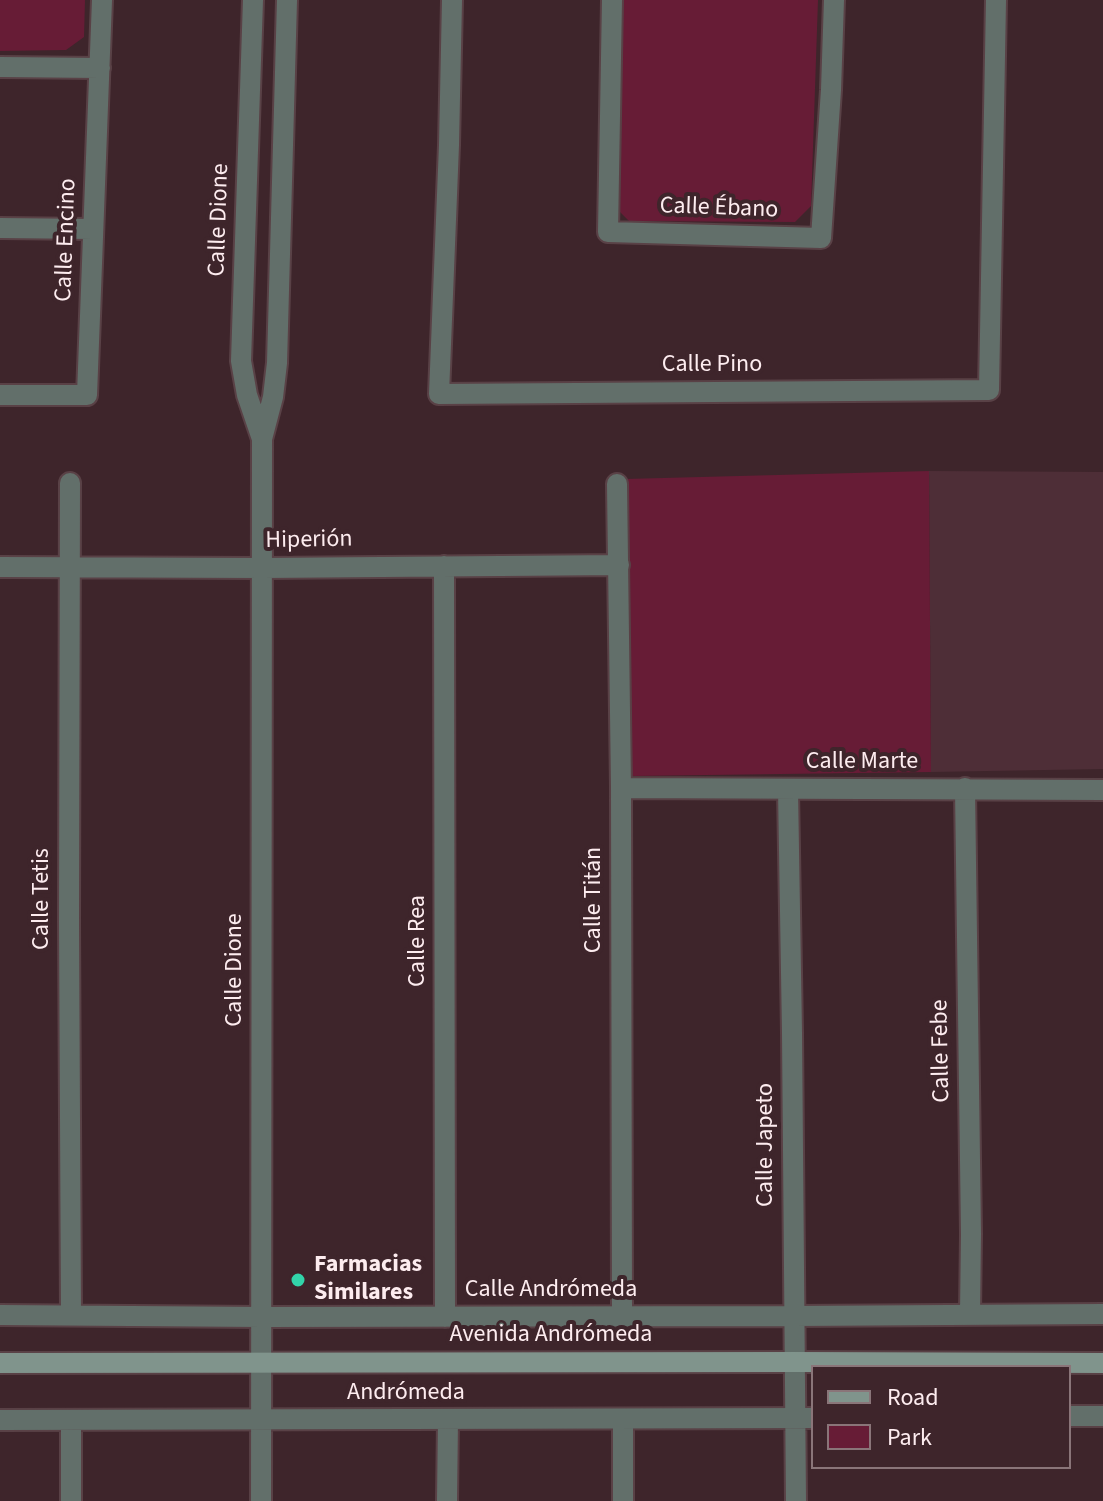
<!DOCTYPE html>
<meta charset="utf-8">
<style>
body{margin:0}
#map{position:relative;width:1103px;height:1501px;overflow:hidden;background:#3e252b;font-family:"Source Sans 3",sans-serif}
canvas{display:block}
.legend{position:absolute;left:811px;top:1365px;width:260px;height:104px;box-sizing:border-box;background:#3e252b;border:2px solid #8a7579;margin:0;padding:10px 14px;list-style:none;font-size:24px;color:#fdecef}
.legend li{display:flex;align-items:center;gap:16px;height:40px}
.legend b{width:40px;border:2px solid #8a7579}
</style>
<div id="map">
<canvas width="1103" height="1501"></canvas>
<ul class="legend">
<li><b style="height:10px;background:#80948c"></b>Road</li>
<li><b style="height:22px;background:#671c36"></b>Park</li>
</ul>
</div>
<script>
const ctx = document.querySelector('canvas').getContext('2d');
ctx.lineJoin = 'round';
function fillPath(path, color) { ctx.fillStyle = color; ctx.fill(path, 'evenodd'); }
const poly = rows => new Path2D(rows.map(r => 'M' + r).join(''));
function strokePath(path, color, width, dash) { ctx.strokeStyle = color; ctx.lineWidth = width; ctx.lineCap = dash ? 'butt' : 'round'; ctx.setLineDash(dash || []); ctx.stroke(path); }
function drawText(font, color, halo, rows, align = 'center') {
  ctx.font = font + ' "Source Sans 3",sans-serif'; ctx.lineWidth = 8; ctx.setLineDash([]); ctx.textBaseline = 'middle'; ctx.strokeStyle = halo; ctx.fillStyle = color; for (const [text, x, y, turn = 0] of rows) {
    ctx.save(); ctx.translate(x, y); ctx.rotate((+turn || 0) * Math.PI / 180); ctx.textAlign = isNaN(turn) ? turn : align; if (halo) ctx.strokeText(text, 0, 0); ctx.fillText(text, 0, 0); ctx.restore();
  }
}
fillPath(poly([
 [929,471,1103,472,1103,769,931,772]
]), '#4e2e37');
fillPath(poly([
 [0,0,85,0,84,37,66,50,0,51],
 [620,0,818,0,811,206,795,222,629,221,613,205],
 [929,471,931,772,633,776,627,761,625,479]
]), '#671c36');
const street = poly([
 [253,0,241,361,247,395,262,439],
 [452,0,449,145,439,394,989,390,996,0],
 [612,0,608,232,821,238,831,90,834,0],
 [0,67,100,68],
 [0,228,93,229],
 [0,395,87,395,102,0],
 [70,483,69,921,71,1315],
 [617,484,621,788,622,1316],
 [444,566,445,1317],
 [0,567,263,568,619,565],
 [621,788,1103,790],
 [965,788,971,1234,970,1314],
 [788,789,792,1033,796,1501],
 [0,1315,262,1317,794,1316,1103,1314],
 [1069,1416,1103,1416],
 [0,1420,813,1418],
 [71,1501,71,1420],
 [261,1501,262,439,273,397,277,363,287,0],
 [447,1501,448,1420],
 [623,1501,623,1419]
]);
const secondary = poly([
 [0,1363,794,1362,1103,1363]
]);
strokePath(street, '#594146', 24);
strokePath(secondary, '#594146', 24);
strokePath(street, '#626f6a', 20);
strokePath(secondary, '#80948c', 20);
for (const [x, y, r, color] of [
 [298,1280,8,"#32d4a9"]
]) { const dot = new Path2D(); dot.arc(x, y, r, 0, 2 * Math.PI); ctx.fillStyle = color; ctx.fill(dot); strokePath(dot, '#3e252b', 3); }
drawText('24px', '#fdecef', '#3e252b', [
 ["Calle Ébano",719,209,2],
 ["Calle Dione",220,220,-88],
 ["Calle Encino",67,240,-88],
 ["Calle Pino",712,366],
 ["Hiperión",309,541,-1],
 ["Calle Marte",862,763],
 ["Calle Tetis",43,899,-90],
 ["Calle Titán",595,900,-90],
 ["Calle Rea",419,941,-90],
 ["Calle Dione",236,970,-90],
 ["Calle Febe",942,1051,-91],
 ["Calle Japeto",767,1145,-90],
 ["Calle Andrómeda",551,1291],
 ["Avenida Andrómeda",551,1336],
 ["Andrómeda",406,1394]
]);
drawText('bold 24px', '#fdecef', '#3e252b', [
 ["Farmacias",314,1266],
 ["Similares",314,1294]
], 'left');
</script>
